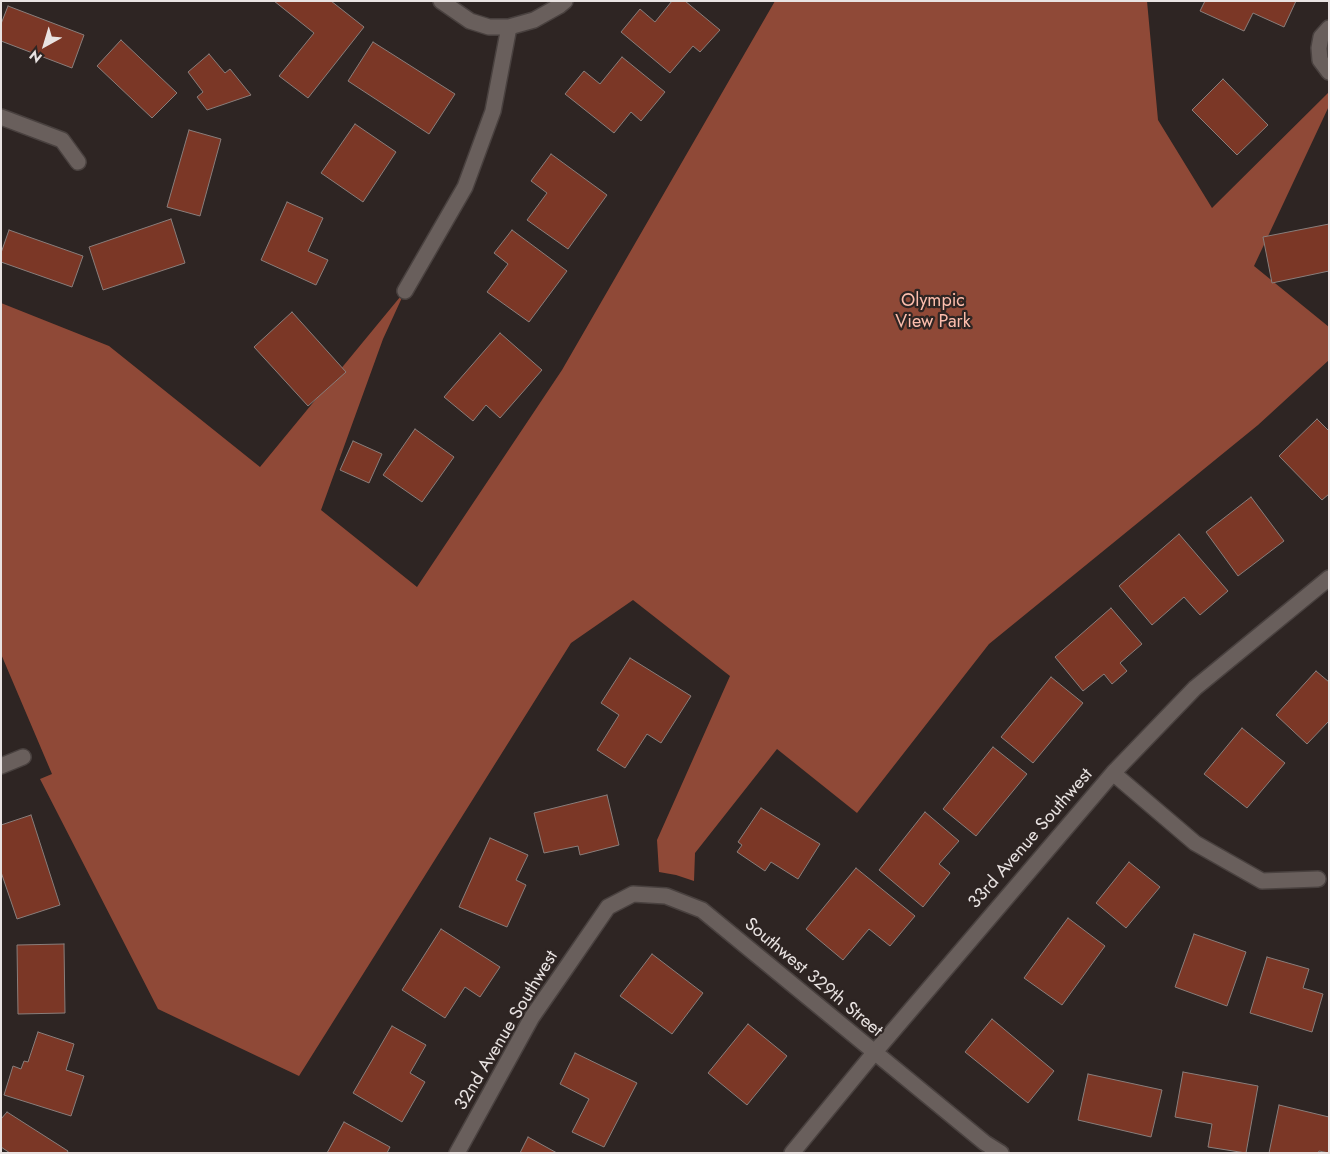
<!DOCTYPE html>
<style>
body{margin:0}
#map{position:relative;width:1330px;height:1154px;overflow:hidden;background:#2e2523;font-family:Jost,sans-serif}
canvas{display:block}
.frame{position:absolute;inset:0;border:2px solid #e9e3e2;pointer-events:none}
.north{position:absolute;left:20px;top:20px;width:50px;height:50px;-webkit-text-stroke:4px #2e2523;paint-order:stroke;rotate:219deg;font-size:14px;font-weight:700;line-height:20px;text-align:center;color:#e9e3e2}
.north::after{content:'';display:block;margin:auto;width:18px;height:22px;background:#e9e3e2;clip-path:polygon(50% 0,100% 100%,50% 72%,0 100%)}
</style>
<div id="map">
<canvas width="1330" height="1154"></canvas>
<div class="frame"></div>
<div class="north">N</div>
</div>
<script>
const ctx = document.querySelector('canvas').getContext('2d');
ctx.lineJoin = 'round';
function fillPath(path, color) { ctx.fillStyle = color; ctx.fill(path, 'evenodd'); }
const poly = rows => new Path2D(rows.map(r => 'M' + r).join(''));
function strokePath(path, color, width, dash) { ctx.strokeStyle = color; ctx.lineWidth = width; ctx.lineCap = dash ? 'butt' : 'round'; ctx.setLineDash(dash || []); ctx.stroke(path); }
function drawText(font, color, halo, rows, align = 'center') {
  ctx.font = font + ' Jost,sans-serif'; ctx.lineWidth = 4.5; ctx.setLineDash([]); ctx.textBaseline = 'middle'; ctx.strokeStyle = halo; ctx.fillStyle = color; for (const [text, x, y, turn = 0] of rows) {
    ctx.save(); ctx.translate(x, y); ctx.rotate((+turn || 0) * Math.PI / 180); ctx.textAlign = isNaN(turn) ? turn : align; if (halo) ctx.strokeText(text, 0, 0); ctx.fillText(text, 0, 0); ctx.restore();
  }
}
fillPath(poly([
 [775,1,1147,1,1158,120,1212,208,1329,92,1329,106,1254,266,1329,327,1329,360,1258,425,989,644,857,813,777,749,695,853,694,881,676,875,659,872,657,840,730,676,633,600,571,643,299,1076,158,1009,40,779,52,774,1,654,1,303,109,346,260,467,405,291,383,339,321,510,417,587,562,370]
]), '#8f4937');
const building = poly([
 [274,1,331,1,364,27,308,98,279,76,314,33,274,1],
 [672,1,685,1,720,30,700,52,693,46,670,73,621,32,640,9,655,22,672,1],
 [1205,1,1296,1,1284,27,1253,13,1244,31,1200,11,1205,1],
 [8,6,84,35,72,68,1,41,1,24,8,6],
 [121,40,177,93,152,118,97,66,121,40],
 [373,42,455,94,429,134,348,81,373,42],
 [209,54,225,73,230,69,251,95,207,110,197,97,203,92,188,72,209,54],
 [622,57,665,92,641,121,631,112,614,133,565,94,584,71,600,84,622,57],
 [1223,79,1268,125,1237,155,1192,110,1223,79],
 [355,124,396,152,363,202,321,173,355,124],
 [189,130,221,139,200,216,167,207,189,130],
 [551,154,607,195,568,249,527,220,547,193,531,181,551,154],
 [287,202,323,218,308,251,328,260,316,285,261,260,287,202],
 [171,219,185,263,103,290,89,247,171,219],
 [1329,224,1329,271,1272,283,1263,237,1329,224],
 [9,230,83,256,72,287,1,262,1,253,9,230],
 [512,230,567,271,529,322,487,292,508,264,494,253,512,230],
 [292,312,346,372,308,406,254,347,292,312],
 [500,333,542,370,500,418,486,405,473,421,444,397,500,333],
 [1317,419,1329,431,1329,494,1322,500,1279,456,1317,419],
 [415,429,454,457,422,502,383,475,415,429],
 [353,441,382,454,369,483,340,470,353,441],
 [1251,497,1284,541,1238,576,1206,532,1251,497],
 [1179,534,1228,591,1200,615,1184,597,1152,625,1119,586,1179,534],
 [1111,608,1142,644,1120,663,1127,671,1112,684,1104,674,1083,691,1055,657,1111,608],
 [630,658,691,696,661,743,647,734,625,768,597,750,619,715,601,703,630,658],
 [1316,671,1329,682,1329,721,1307,744,1276,715,1316,671],
 [1051,677,1083,703,1033,763,1001,737,1051,677],
 [1242,728,1285,763,1247,808,1204,774,1242,728],
 [993,747,1027,774,976,836,943,809,993,747],
 [607,795,619,845,580,855,578,846,544,853,534,813,607,795],
 [761,808,820,844,798,879,771,862,765,871,737,852,742,845,738,842,761,808],
 [925,812,959,841,939,864,950,873,923,907,879,870,925,812],
 [31,815,60,905,17,919,1,872,1,825,31,815],
 [490,838,528,855,516,880,526,885,507,927,459,907,490,838],
 [1129,862,1160,887,1126,928,1096,903,1129,862],
 [856,868,915,916,890,946,869,929,843,960,806,929,856,868],
 [1068,918,1105,946,1062,1005,1024,978,1068,918],
 [441,929,500,967,480,997,465,987,445,1018,402,990,441,929],
 [1194,934,1246,952,1227,1006,1175,987,1194,934],
 [64,944,65,1013,18,1014,17,945,64,944],
 [652,954,703,993,672,1034,620,996,652,954],
 [1267,957,1309,969,1303,988,1323,994,1312,1032,1250,1013,1267,957],
 [992,1019,1054,1071,1028,1103,965,1052,992,1019],
 [748,1024,787,1056,747,1105,708,1073,748,1024],
 [392,1026,426,1045,410,1073,425,1082,402,1122,353,1093,392,1026],
 [38,1032,74,1044,66,1070,84,1076,71,1116,4,1095,13,1066,21,1069,24,1061,28,1062,38,1032],
 [575,1053,637,1083,604,1147,572,1132,589,1099,560,1084,575,1053],
 [1183,1072,1258,1086,1246,1153,1208,1147,1212,1124,1175,1117,1183,1072],
 [1088,1074,1162,1090,1151,1137,1078,1120,1088,1074],
 [1279,1105,1329,1117,1329,1153,1319,1151,1318,1153,1269,1153,1279,1105],
 [7,1112,68,1151,67,1153,10,1153,1,1147,1,1119,7,1112],
 [344,1122,390,1147,387,1153,327,1153,344,1122],
 [528,1137,557,1153,520,1153,528,1137]
]);
fillPath(building, '#7b3726');
strokePath(building, '#897e7b', 1);
const minor = poly([
 [441,1,470,21,489,27,509,27],
 [1329,28,1321,37,1319,48,1320,60,1329,72],
 [1,117,62,140,78,162],
 [405,291,465,187,493,111,509,27,534,20,559,6,565,1],
 [1,766,23,757],
 [1113,773,1195,843,1262,881,1318,879],
 [457,1153,532,1017,566,968,608,907,633,894,666,896,702,910,985,1143,1001,1153],
 [792,1153,874,1053,1113,773,1195,688,1329,578]
]);
strokePath(minor, '#49413f', 18);
strokePath(minor, '#695f5c', 15);
drawText('18px', '#fdbead', '#2e2523', [
 ["Olympic",933,302],
 ["View Park",933,323]
]);
drawText('18px', '#e9e3e2', '#2e2523', [
 ["33rd Avenue Southwest",1031,839,-49],
 ["Southwest 329th Street",813,978,40],
 ["32nd Avenue Southwest",507,1031,-59]
]);
</script>
